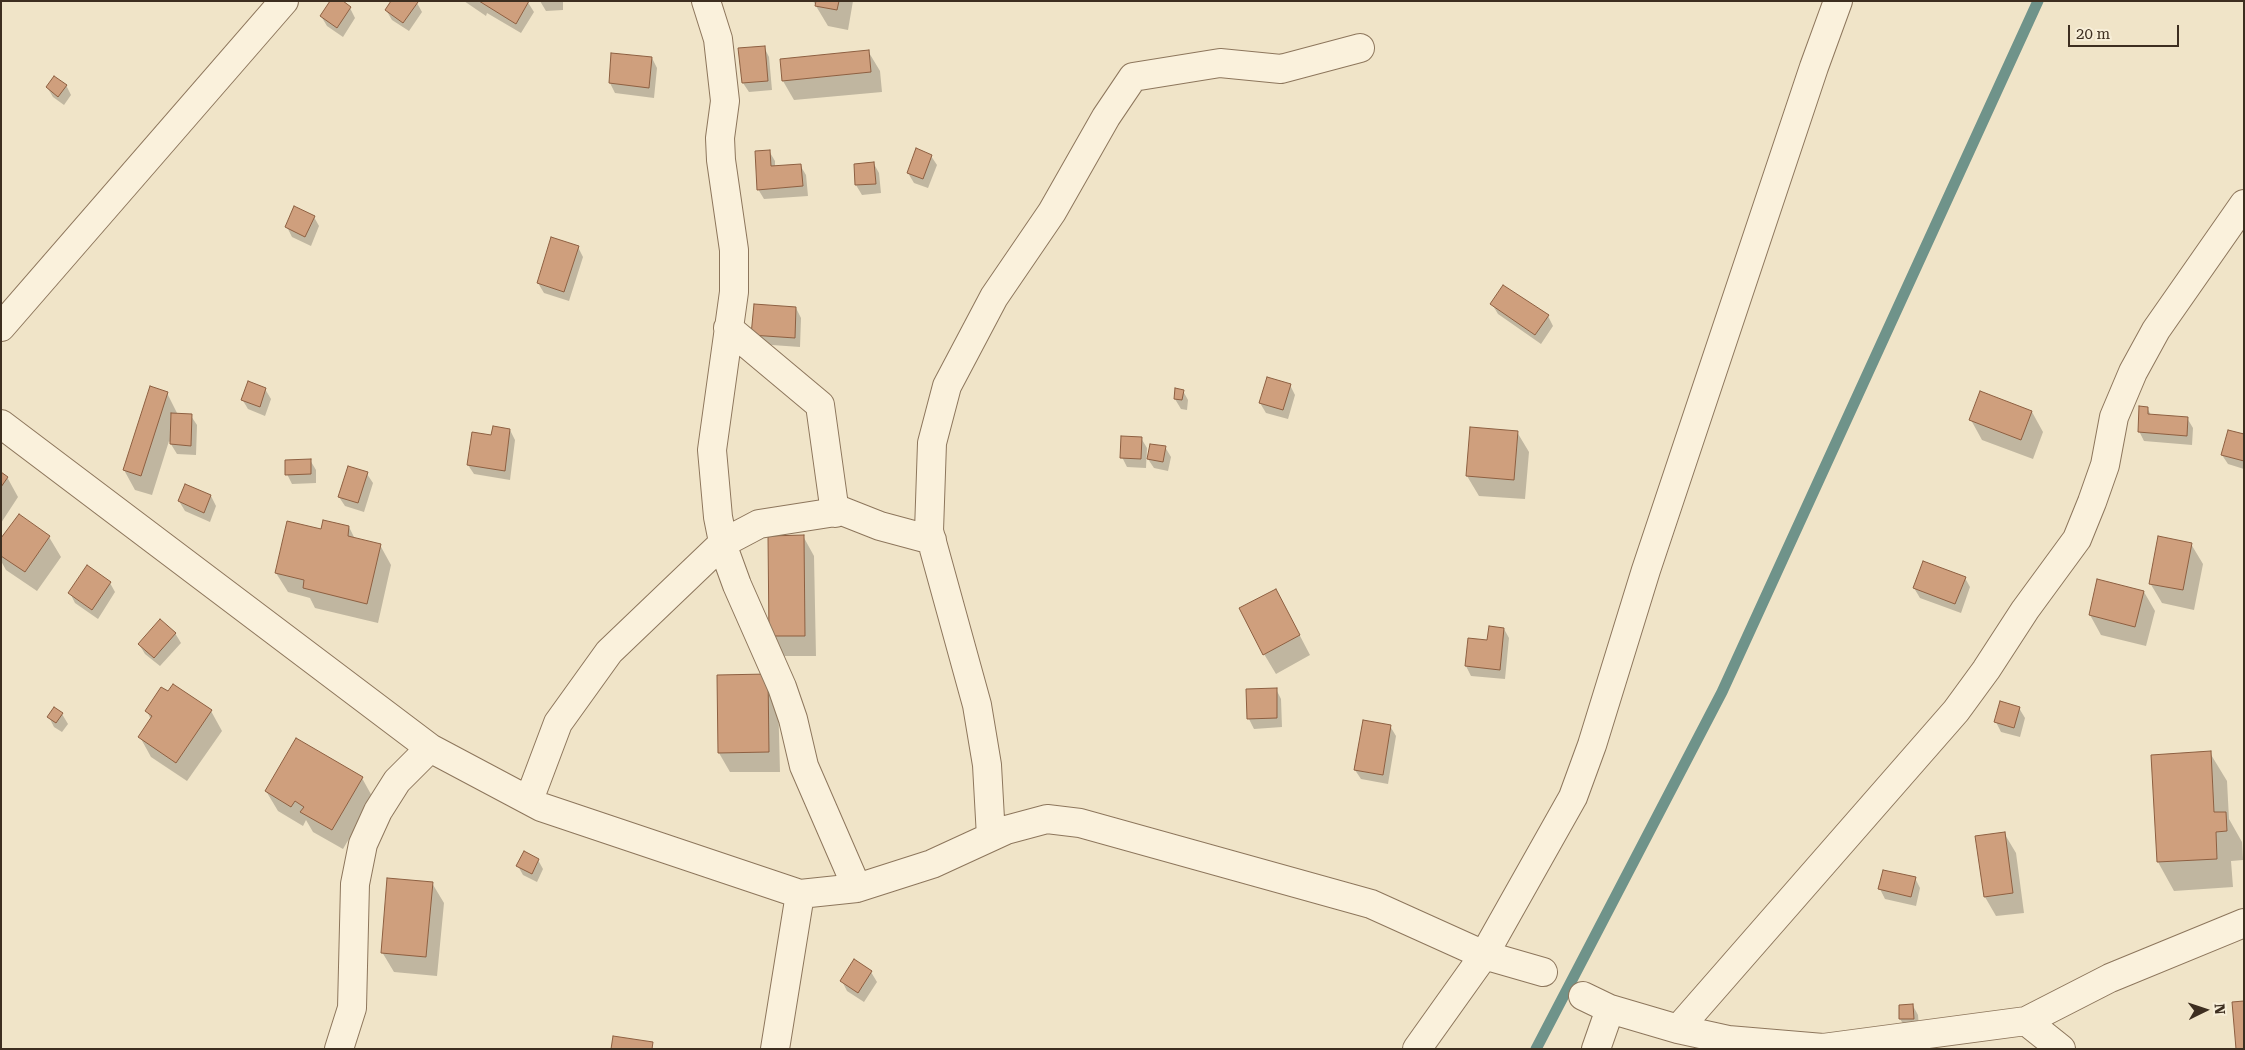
<!DOCTYPE html>
<style>
body{margin:0}
#map{position:relative;width:2245px;height:1050px;overflow:hidden;background:#f0e4c8;font-family:"Roboto Serif",serif}
canvas{display:block}
.frame{position:absolute;inset:0;border:2px solid #3d2e20;pointer-events:none}
.north{position:absolute;left:2180px;top:985px;width:50px;height:50px;-webkit-text-stroke:4px #f7eed8;paint-order:stroke;rotate:86deg;font-size:14px;font-weight:700;line-height:20px;text-align:center;color:#3d2e20}
.north::after{content:'';display:block;margin:auto;width:18px;height:22px;background:#3d2e20;clip-path:polygon(50% 0,100% 100%,50% 72%,0 100%)}
.scale{position:absolute;left:2068px;top:25px;width:111px;height:22px;box-sizing:border-box;border:2px solid #3d2e20;border-top:0;padding-left:6px;font-size:15px;line-height:18px;white-space:nowrap;color:#3d2e20;-webkit-text-stroke:4px #f7eed8;paint-order:stroke}
</style>
<div id="map">
<canvas width="2245" height="1050"></canvas>
<div class="frame"></div>
<div class="north">N</div>
<div class="scale">20 m</div>
</div>
<script>
const ctx = document.querySelector('canvas').getContext('2d');
ctx.lineJoin = 'round';
function fillPath(path, color) { ctx.fillStyle = color; ctx.fill(path, 'evenodd'); }
const poly = rows => new Path2D(rows.map(r => 'M' + r).join(''));
function strokePath(path, color, width, dash) { ctx.strokeStyle = color; ctx.lineWidth = width; ctx.lineCap = dash ? 'butt' : 'round'; ctx.setLineDash(dash || []); ctx.stroke(path); }
fillPath(poly([
 [464,1,527,1,534,12,521,33,487,13,486,16],
 [540,1,563,1,563,10,546,11],
 [813,1,853,1,848,30,828,26],
 [417,3,422,12,409,31,392,20,386,10],
 [350,8,355,18,343,37,327,26,321,16],
 [764,47,769,57,772,90,749,92,743,83],
 [868,51,880,71,882,92,794,100,783,81],
 [612,54,652,58,657,68,654,98,615,93,610,83],
 [66,85,71,95,64,105,53,97,47,87],
 [769,151,775,161,775,167,800,165,806,175,808,196,764,199,758,189],
 [931,156,937,165,928,188,914,183,908,173],
 [874,164,879,173,881,193,862,195,856,185],
 [314,217,319,226,311,246,292,237,287,227],
 [578,247,583,257,569,301,544,293,538,283],
 [1492,304,1548,316,1553,326,1541,344,1498,314],
 [796,308,801,318,800,347,758,344,753,335],
 [1290,385,1295,395,1288,419,1266,413,1260,403],
 [265,389,271,399,265,416,248,409,242,399],
 [1183,391,1188,400,1187,410,1181,409,1175,399],
 [167,393,178,415,191,416,197,425,196,455,177,454,169,441,152,495,135,490,124,470],
 [2147,408,2151,415,2187,418,2193,428,2192,445,2144,441,2139,431],
 [2032,412,2043,432,2033,459,1982,440,1971,420],
 [510,430,515,440,510,480,474,474,468,465],
 [1517,432,1529,452,1525,499,1479,496,1467,476],
 [2244,435,2244,469,2228,464,2222,455],
 [1141,438,1147,448,1146,468,1127,467,1122,457],
 [1165,447,1171,457,1168,471,1154,468,1148,459],
 [310,460,316,470,316,483,292,484,287,474],
 [1,474,7,477,18,497,1,523],
 [367,474,373,483,364,512,345,506,339,497],
 [211,496,216,506,210,522,185,511,179,501],
 [349,527,355,539,380,545,391,565,378,623,315,608,310,598,288,592,276,573,321,530],
 [803,536,814,556,816,656,782,656,771,636],
 [49,537,61,557,37,591,6,570,1,561,1,541],
 [2191,544,2203,564,2194,610,2162,603,2150,583],
 [1965,578,1970,587,1961,613,1920,598,1914,588],
 [110,583,115,592,98,619,75,603,70,593],
 [1276,590,1310,655,1276,674,1264,654],
 [2144,592,2155,611,2146,646,2101,635,2090,615],
 [1504,629,1509,638,1505,679,1471,676,1466,666,1469,639,1489,642],
 [175,633,181,643,160,666,145,654,139,644],
 [767,676,778,695,780,772,730,772,719,753],
 [1276,689,1281,699,1282,727,1254,729,1249,719,1248,691],
 [2019,708,2025,718,2020,737,2001,732,1996,722],
 [147,711,211,711,222,731,187,781,151,757,140,737,151,720],
 [62,714,68,724,62,732,54,727,49,717],
 [1390,726,1396,736,1388,784,1361,779,1355,770],
 [2210,753,2227,781,2229,819,2242,842,2243,860,2231,861,2233,887,2174,891,2158,862],
 [362,778,373,798,343,849,313,832,306,820,303,826,278,811,266,791],
 [2004,833,2016,853,2024,913,1996,916,1985,897],
 [538,860,543,869,537,882,523,875,518,866],
 [1915,878,1920,888,1916,906,1885,899,1880,889],
 [432,883,444,903,437,976,394,972,382,952],
 [854,961,871,972,877,982,864,1002,847,991,842,981],
 [1913,1006,1918,1015,1919,1028,1906,1028,1900,1019]
]), '#0003');
strokePath(poly([
 [1536,1049,1722,692,2038,1]
]), '#6f938a', 11);
const building = poly([
 [330,1,343,1,351,7,337,28,320,16,330,1],
 [391,1,417,1,418,2,403,23,385,10,391,1],
 [479,1,529,1,516,24,479,1],
 [816,1,839,1,837,10,815,6,816,1],
 [765,46,768,81,742,83,738,48,765,46],
 [869,50,871,72,782,81,780,59,869,50],
 [611,53,652,57,649,88,609,83,611,53],
 [54,76,67,85,58,97,46,87,54,76],
 [916,148,932,155,923,179,907,173,916,148],
 [770,150,771,166,801,164,803,186,757,190,755,151,770,150],
 [874,162,876,184,855,185,854,164,874,162],
 [294,206,315,216,305,237,285,227,294,206],
 [551,237,579,246,564,292,537,283,551,237],
 [1503,285,1549,315,1535,335,1490,304,1503,285],
 [754,304,796,307,795,338,751,335,754,304],
 [1267,377,1291,384,1283,410,1259,403,1267,377],
 [248,381,266,388,260,407,241,400,248,381],
 [150,386,168,392,141,476,123,470,150,386],
 [1175,388,1184,390,1182,400,1174,399,1175,388],
 [1980,391,2032,411,2021,440,1969,420,1980,391],
 [2139,406,2148,407,2148,414,2188,417,2187,436,2138,432,2139,406],
 [171,413,192,414,191,446,170,444,171,413],
 [493,426,510,429,505,471,467,465,472,432,491,435,493,426],
 [1470,427,1518,431,1514,480,1466,476,1470,427],
 [2228,430,2244,434,2244,461,2221,455,2228,430],
 [1121,436,1142,437,1141,459,1120,458,1121,436],
 [1150,444,1166,446,1163,462,1147,459,1150,444],
 [311,459,311,474,285,475,285,460,311,459],
 [348,466,368,472,358,503,338,497,348,466],
 [1,472,8,477,1,487,1,472],
 [185,484,211,495,204,513,178,501,185,484],
 [19,514,50,536,25,572,1,556,1,538,19,514],
 [323,520,349,526,348,536,381,544,367,604,303,588,304,580,275,573,287,521,321,529,323,520],
 [804,535,805,636,769,636,768,536,804,535],
 [2158,536,2192,543,2183,590,2149,584,2158,536],
 [1923,561,1966,577,1955,604,1913,588,1923,561],
 [87,565,111,582,92,610,68,593,87,565],
 [2097,579,2144,591,2135,627,2089,615,2097,579],
 [1276,589,1300,635,1263,655,1239,608,1276,589],
 [160,619,176,633,154,658,138,644,160,619],
 [1489,626,1504,628,1500,670,1465,666,1468,638,1487,640,1489,626],
 [768,674,769,752,718,753,717,675,768,674],
 [173,684,212,710,176,763,138,737,152,716,145,711,161,687,168,691,173,684],
 [1277,688,1277,718,1247,719,1246,689,1277,688],
 [2000,701,2020,707,2014,728,1994,722,2000,701],
 [54,707,63,713,56,723,47,717,54,707],
 [1363,720,1391,725,1383,775,1354,770,1363,720],
 [296,738,363,777,332,830,300,812,304,807,295,801,291,807,265,791,296,738],
 [2211,751,2214,812,2226,812,2227,831,2216,832,2217,859,2157,862,2151,755,2211,751],
 [2005,832,2013,893,1984,897,1975,836,2005,832],
 [524,851,539,859,532,874,516,866,524,851],
 [1883,870,1916,877,1911,897,1878,889,1883,870],
 [387,878,433,882,426,957,381,953,387,878],
 [854,959,872,971,858,993,840,981,854,959],
 [2244,1001,2244,1049,2236,1049,2232,1002,2244,1001],
 [1913,1004,1914,1019,1899,1019,1899,1005,1913,1004],
 [613,1036,653,1042,652,1049,611,1049,613,1036]
]);
fillPath(building, '#cf9f7d');
strokePath(building, '#8d5f41', 1);
const minor = poly([
 [706,1,718,39,725,101,720,138,721,160,734,250,734,292,712,450,718,517,725,552,737,585,782,687,793,719,804,766,857,888],
 [1,327,284,1],
 [728,328,820,405,835,513],
 [1,424,430,748,541,807,800,894,857,888,932,864,1006,830,1047,819,1080,823,1371,904,1484,955,1543,972],
 [529,800,558,723,609,652,723,543,759,524,842,511,880,526,932,540],
 [991,837,987,765,977,705,929,531,932,443,947,386,994,297,1052,212,1106,117,1133,77,1220,63,1281,69,1360,48],
 [1583,996,1610,1009,1678,1029,1728,1040,1823,1048,2026,1021,2061,1049],
 [2026,1021,2110,978,2244,923],
 [1678,1029,1956,711,1986,670,2025,610,2077,539,2092,502,2105,465,2114,417,2133,372,2156,330,2244,204],
 [339,1049,352,1008,355,884,363,844,378,811,397,781,430,748],
 [775,1049,800,894],
 [1417,1049,1484,955,1573,797,1592,745,1646,570,1814,67,1838,1],
 [1596,1049,1610,1009]
]);
strokePath(minor, '#8d765c', 30);
strokePath(minor, '#faf1dc', 28);
</script>
